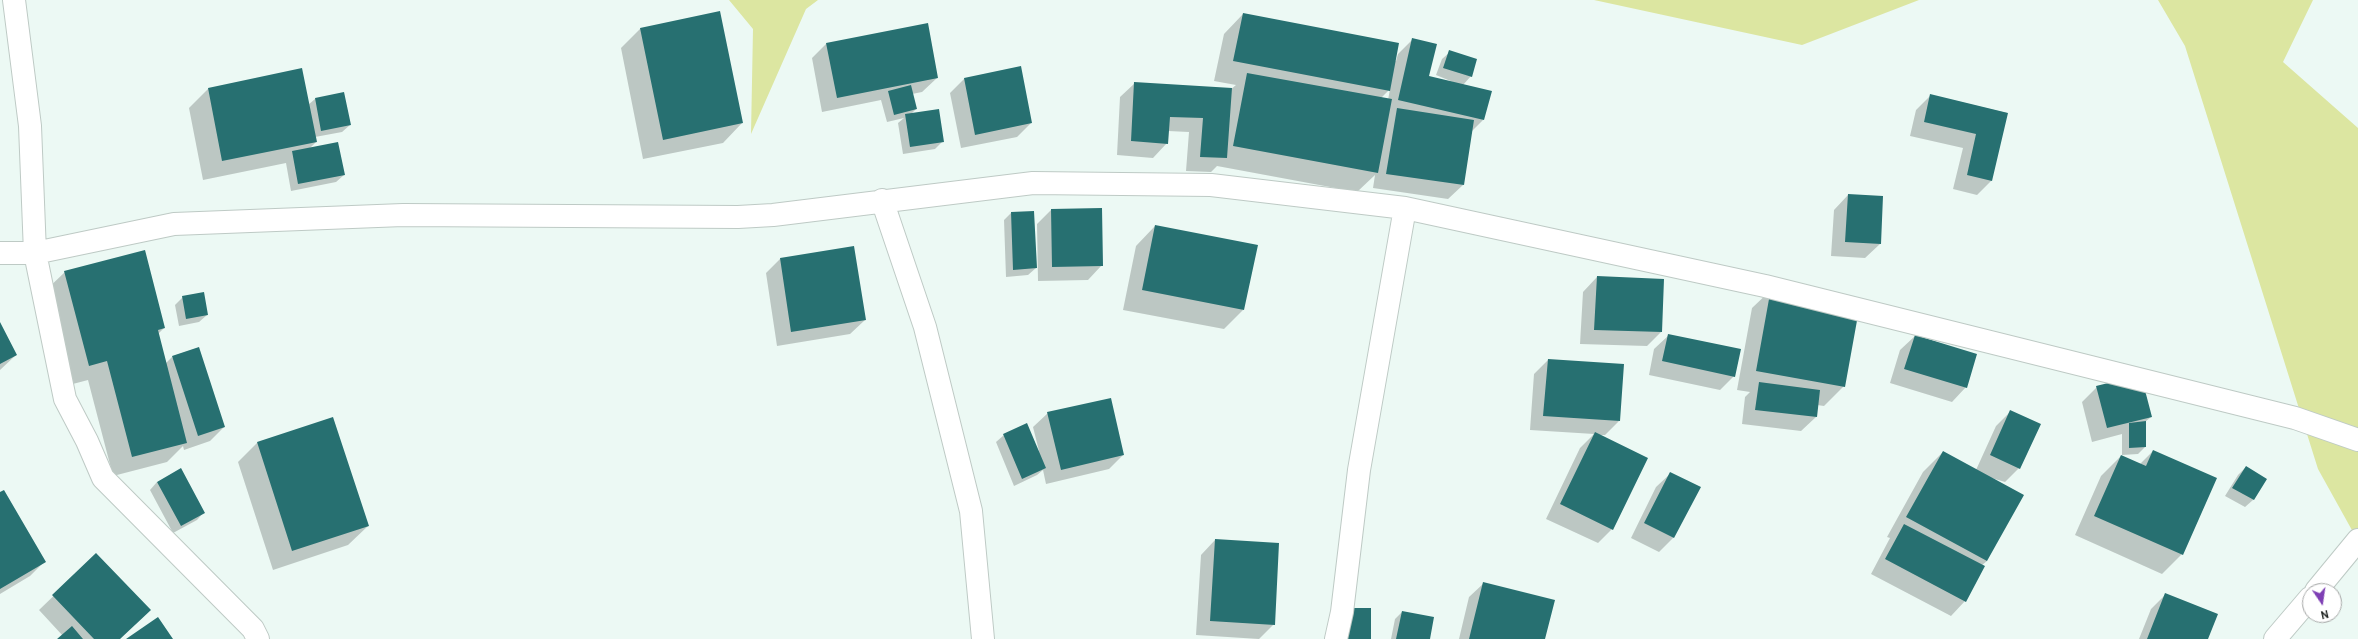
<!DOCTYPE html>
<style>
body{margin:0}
#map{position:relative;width:2358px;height:639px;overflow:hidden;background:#ecf9f4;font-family:Overpass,sans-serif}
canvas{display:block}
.north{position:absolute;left:2302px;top:583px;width:40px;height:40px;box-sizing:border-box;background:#fff;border:1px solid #a5a7a6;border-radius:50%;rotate:167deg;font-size:11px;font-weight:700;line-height:16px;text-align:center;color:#1d2220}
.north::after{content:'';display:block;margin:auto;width:14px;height:18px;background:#7e3fb4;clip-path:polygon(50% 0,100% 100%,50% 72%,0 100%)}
</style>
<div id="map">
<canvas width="2358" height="639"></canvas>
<div class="north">N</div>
</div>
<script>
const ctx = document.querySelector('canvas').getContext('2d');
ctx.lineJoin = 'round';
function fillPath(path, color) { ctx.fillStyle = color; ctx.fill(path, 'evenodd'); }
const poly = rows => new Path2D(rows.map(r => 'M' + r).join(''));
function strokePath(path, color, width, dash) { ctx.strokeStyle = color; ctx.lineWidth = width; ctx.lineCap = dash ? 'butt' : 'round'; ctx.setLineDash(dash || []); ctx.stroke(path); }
fillPath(poly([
 [729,0,818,0,806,9,751,134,753,29],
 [1594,0,1919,0,1802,45],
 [2158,0,2313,0,2283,62,2358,128,2358,541,2318,469,2185,46]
]), '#dce6a1');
fillPath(poly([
 [719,13,742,123,723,143,643,159,621,48,640,29],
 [1243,14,1396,61,1398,54,1413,39,1428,77,1453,82,1436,75,1442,59,1450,52,1471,76,1463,85,1483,120,1471,132,1463,185,1448,199,1373,188,1375,175,1357,192,1217,166,1211,172,1186,171,1189,132,1168,131,1167,143,1153,158,1117,155,1120,97,1135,83,1230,90,1236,85,1214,81,1224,34],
 [1390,89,1388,100,1381,98],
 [826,44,937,78,922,92,912,94,916,109,910,115,943,141,935,149,903,154,898,123,904,118,887,122,881,100,822,112,812,58],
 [965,78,1031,123,1017,137,961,148,950,93],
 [208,89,308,105,315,99,344,94,350,125,342,132,315,137,316,142,309,149,344,175,336,182,291,191,286,163,203,180,189,108],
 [1931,95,2007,113,1991,181,1977,195,1953,189,1963,148,1910,136,1916,110],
 [1848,195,1882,197,1880,244,1865,258,1831,256,1834,210],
 [1051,210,1102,265,1088,280,1038,281,1037,224],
 [1011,213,1036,268,1028,275,1006,277,1004,220],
 [1155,226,1243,310,1224,329,1123,310,1136,246],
 [853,247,865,320,850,334,777,346,766,273,780,259],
 [65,272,164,328,158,334,166,363,172,357,224,427,210,441,184,450,183,446,167,462,113,476,88,380,69,385,45,291],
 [1597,277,1661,332,1647,346,1580,344,1583,292],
 [1772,289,1844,386,1824,406,1817,405,1816,417,1801,431,1742,424,1745,397,1750,392,1737,390,1752,308],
 [183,297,207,315,199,322,179,326,175,305],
 [0,324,16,355,0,370],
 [1669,335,1734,376,1720,390,1649,375,1654,349],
 [1915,336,1966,387,1952,402,1890,383,1900,350],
 [1548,360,1619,421,1605,435,1597,435,1612,529,1598,543,1546,519,1580,448,1594,434,1530,430,1534,374],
 [2097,387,2151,417,2145,422,2145,447,2138,454,2122,455,2122,434,2092,442,2082,402],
 [2011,411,2019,468,2005,482,1988,477,1987,561,1981,566,1965,601,1951,616,1871,574,1890,538,1887,537,1923,472,1943,452,1976,470,1996,426],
 [1048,413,1123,455,1109,469,1046,484,1043,470,1037,475,1014,486,996,442,1004,435,1039,451,1033,427],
 [332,418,368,526,348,545,273,570,238,462,257,443],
 [2153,451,2182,554,2162,574,2075,535,2101,476,2121,456,2140,464],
 [2246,467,2265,479,2253,500,2245,507,2225,496,2238,475],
 [1671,473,1673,538,1659,552,1631,538,1656,487],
 [157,482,204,512,197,520,173,533,150,490],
 [0,493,44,562,30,576,0,594],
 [1215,540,1274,624,1259,639,1196,635,1201,555],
 [96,555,120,639,59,639,63,636,39,610],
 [1484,583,1544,639,1459,639,1469,597],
 [2165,595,2207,639,2139,639,2151,609],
 [1402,612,1429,639,1391,639,1395,619]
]), '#0003');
fillPath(poly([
 [720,11,743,123,663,140,640,28],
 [1243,13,1399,43,1390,91,1233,61],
 [928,23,938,78,837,98,826,43],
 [1412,38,1437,44,1429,76,1492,91,1484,120,1398,100],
 [1449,50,1477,59,1472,77,1443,68],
 [1021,66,1032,123,975,135,964,78],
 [302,68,317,142,222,161,208,88],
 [1247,73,1392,99,1378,173,1233,146],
 [1134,82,1232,88,1227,158,1200,157,1203,118,1170,117,1168,144,1131,141],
 [911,85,917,109,894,115,888,91],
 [344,92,351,125,321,131,315,98],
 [1930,94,2008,113,1992,181,1967,175,1976,134,1924,122],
 [1397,108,1474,120,1464,185,1386,174],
 [939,109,944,142,910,147,905,114],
 [338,142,345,175,298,184,292,151],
 [1848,194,1883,196,1881,244,1845,242],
 [1102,208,1103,266,1052,267,1051,209],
 [1034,211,1037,268,1013,270,1011,212],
 [1155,225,1258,245,1244,310,1142,290],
 [854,246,866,320,791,332,780,258],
 [145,250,165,328,158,330,187,443,132,457,107,361,89,366,64,271],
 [1597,276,1664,279,1662,332,1594,330],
 [1771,288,1860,304,1845,387,1756,371],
 [204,292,208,315,186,319,182,296],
 [0,322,17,355,0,364],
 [1668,334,1741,349,1735,377,1662,361],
 [1915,335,1977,354,1967,388,1904,369],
 [199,347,225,427,198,436,172,356],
 [1548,359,1624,364,1620,421,1543,416],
 [2141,375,2152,417,2107,428,2096,386],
 [1759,382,1820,390,1817,417,1755,410],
 [1111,398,1124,455,1061,470,1047,412],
 [2010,410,2041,424,2020,469,1990,455],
 [333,417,369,526,292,551,257,442],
 [2146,421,2146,447,2129,448,2129,423],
 [1027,423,1046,468,1022,479,1003,434],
 [1595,432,1648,458,1613,530,1560,504],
 [2153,450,2217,478,2183,555,2094,516,2121,455,2146,466],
 [1943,451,2024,495,1987,561,1906,517],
 [2246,466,2267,479,2254,500,2232,488],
 [181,468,205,513,181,526,157,482],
 [1670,472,1701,487,1674,538,1644,523],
 [4,490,46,562,0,589,0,492],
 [1904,524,1985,566,1966,602,1885,559],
 [1215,539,1279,543,1275,625,1210,621],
 [96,553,151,610,120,639,94,639,52,595],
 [1483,582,1555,600,1545,639,1469,639],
 [2165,593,2218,614,2208,639,2147,639],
 [1345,608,1371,608,1371,639,1345,639],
 [1402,611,1434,617,1430,639,1396,639],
 [158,617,173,639,126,639],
 [72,626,83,639,57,639]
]), '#277071');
const minor = poly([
 [14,0,30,126,35,253,65,399,87,441,103,478,253,629,258,639],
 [882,200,925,327,971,511,983,639],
 [0,253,35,253,174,224,403,215,738,217,773,215,1033,183,1211,185,1405,208,1765,286,2295,418,2358,440],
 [2316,591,2358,540],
 [1336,639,1342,612,1359,470,1405,208],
 [2275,639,2310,598]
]);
strokePath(minor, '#becac5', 24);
strokePath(minor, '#fff', 22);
</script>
